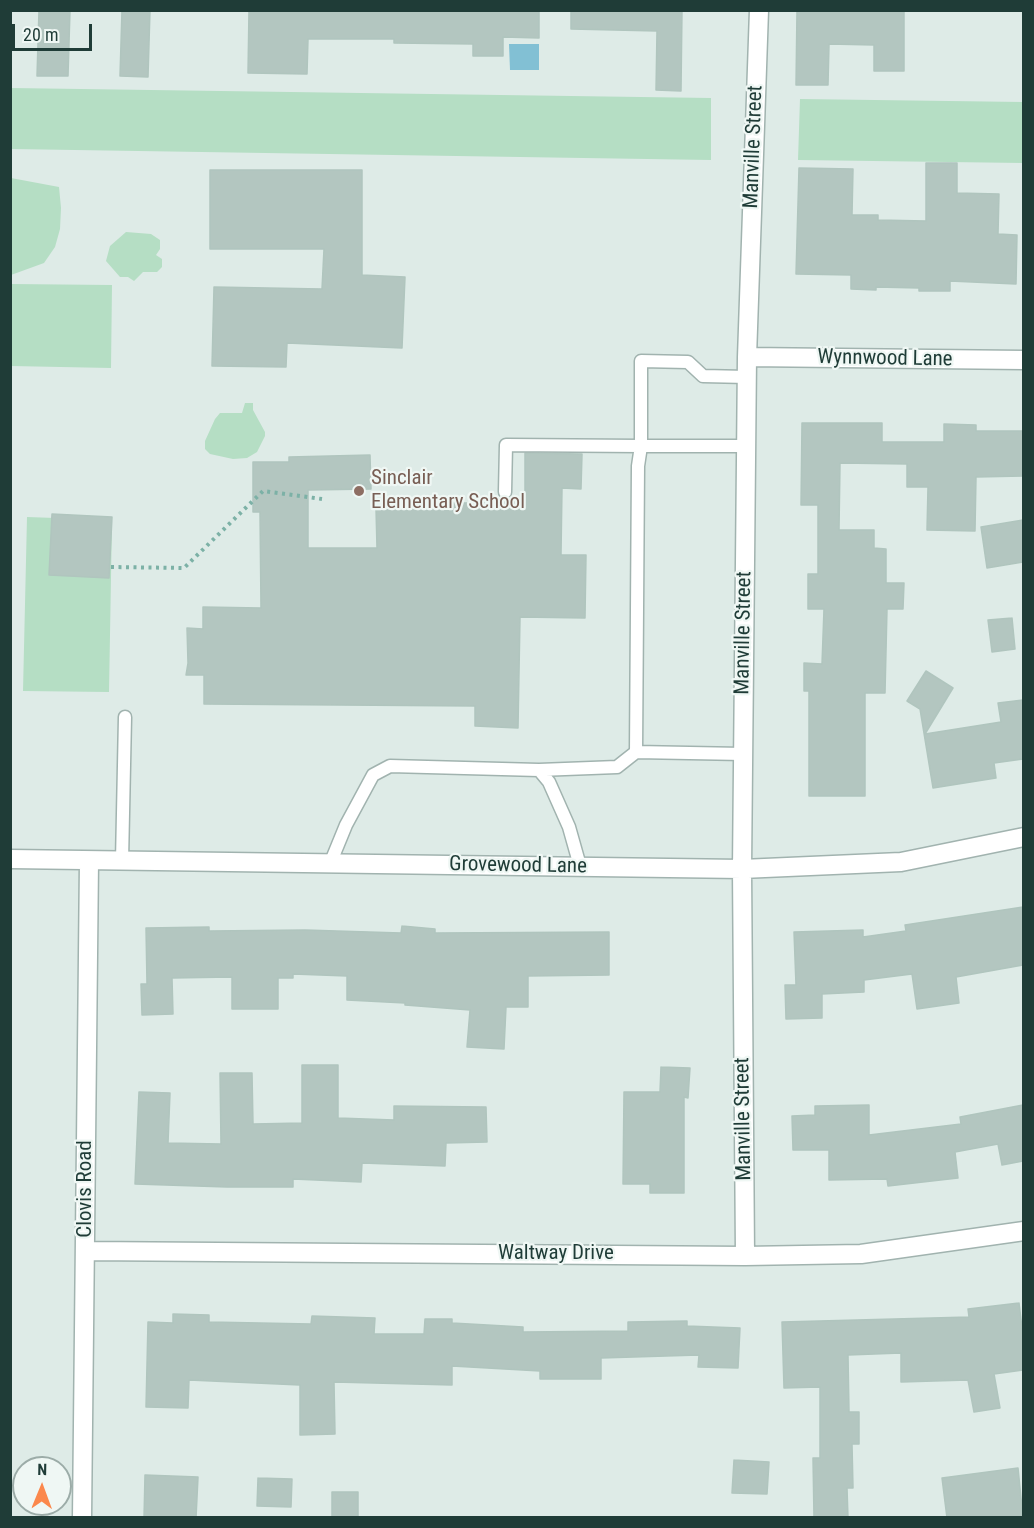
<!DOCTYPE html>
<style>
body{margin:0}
#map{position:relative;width:1034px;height:1528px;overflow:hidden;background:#deebe7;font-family:"Roboto Condensed",sans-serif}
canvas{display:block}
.frame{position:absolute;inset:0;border:12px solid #1f3c37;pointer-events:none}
.north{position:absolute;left:12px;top:1456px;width:60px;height:60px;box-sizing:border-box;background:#eff7f4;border:2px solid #9caca8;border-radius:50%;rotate:1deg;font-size:16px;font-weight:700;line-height:24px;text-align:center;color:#1f3c37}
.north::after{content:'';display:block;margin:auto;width:21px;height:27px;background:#fb884c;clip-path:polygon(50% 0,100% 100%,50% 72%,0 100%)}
.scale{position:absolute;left:12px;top:24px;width:80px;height:27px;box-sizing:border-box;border:3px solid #1f3c37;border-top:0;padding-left:8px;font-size:18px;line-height:21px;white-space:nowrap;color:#1f3c37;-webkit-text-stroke:4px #eff7f4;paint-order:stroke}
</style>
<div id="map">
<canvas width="1034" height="1528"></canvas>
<div class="frame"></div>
<div class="north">N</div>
<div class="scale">20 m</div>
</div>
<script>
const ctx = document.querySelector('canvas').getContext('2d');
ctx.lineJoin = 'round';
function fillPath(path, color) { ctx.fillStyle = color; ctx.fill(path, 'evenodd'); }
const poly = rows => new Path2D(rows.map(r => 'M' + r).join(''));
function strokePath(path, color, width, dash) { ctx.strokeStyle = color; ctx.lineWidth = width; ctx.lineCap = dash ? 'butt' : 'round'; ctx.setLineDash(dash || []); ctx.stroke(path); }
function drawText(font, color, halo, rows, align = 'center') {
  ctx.font = font + ' "Roboto Condensed",sans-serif'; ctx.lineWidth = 4.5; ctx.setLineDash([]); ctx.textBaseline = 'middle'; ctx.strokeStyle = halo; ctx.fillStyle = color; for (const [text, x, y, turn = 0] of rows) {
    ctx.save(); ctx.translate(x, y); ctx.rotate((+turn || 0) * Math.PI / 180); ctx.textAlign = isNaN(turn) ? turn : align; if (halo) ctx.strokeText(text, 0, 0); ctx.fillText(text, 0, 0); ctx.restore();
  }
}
fillPath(poly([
 [11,88,711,98,711,160,11,149],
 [800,99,1023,102,1023,163,798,160],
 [11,178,59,187,61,208,60,229,55,247,44,263,11,275],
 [126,232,151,234,160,240,160,249,156,255,162,259,162,267,157,272,143,272,134,281,128,277,120,277,106,261,110,246],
 [11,284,112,285,111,368,11,366],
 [245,403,253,403,253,410,265,432,265,436,257,452,247,458,233,459,210,454,205,449,205,441,215,419,220,413,242,413],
 [27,517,112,520,109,692,23,691]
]), '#b5dec4');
fillPath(poly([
 [509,44,539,44,539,70,510,70]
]), '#82c0d4');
const building = poly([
 [39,10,70,10,68,76,37,76,39,10],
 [122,10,150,10,148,77,120,76,122,10],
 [249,10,539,10,539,38,503,37,503,56,473,56,473,44,394,43,394,39,308,39,307,74,248,73,249,10],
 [571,10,682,10,681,91,656,90,657,31,571,29,571,10],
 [797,10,904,10,904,71,874,71,874,45,829,44,828,85,796,85,797,10],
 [926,163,957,163,957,193,999,194,998,234,1017,235,1016,284,950,281,950,291,919,291,919,288,876,287,876,290,851,289,851,275,796,274,799,168,853,169,852,215,878,215,878,220,926,221,926,163],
 [210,170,362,170,362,275,405,277,402,348,287,343,286,367,212,366,214,287,322,289,324,249,210,249,210,170],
 [802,423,882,423,882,442,944,442,944,424,976,425,976,431,1023,431,1023,476,976,477,975,531,927,530,928,487,907,487,907,464,840,463,839,530,874,530,874,548,886,549,886,583,904,583,903,609,887,609,885,693,865,693,865,796,809,796,809,691,804,691,804,663,822,664,824,609,808,609,808,574,818,574,818,505,801,505,802,423],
 [525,453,582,454,581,489,562,488,561,555,586,555,585,618,520,617,518,728,475,726,475,706,204,704,204,675,186,675,188,663,187,628,203,629,203,607,261,608,260,512,253,512,253,462,289,462,289,457,370,455,371,489,308,490,308,548,377,548,376,509,451,509,451,503,474,503,474,498,500,498,505,500,510,498,525,498,525,453],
 [52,514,112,517,109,578,49,575,52,514],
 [1023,520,1023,562,987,568,981,527,1023,520],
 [1012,618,1015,649,992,652,988,620,1012,618],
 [926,671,953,688,925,734,1001,722,998,703,1023,700,1023,759,994,763,996,778,933,788,920,709,907,701,926,671],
 [1023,907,1023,965,956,977,959,1003,917,1009,912,974,864,980,864,992,822,994,822,1018,786,1019,785,985,796,985,794,932,863,930,863,937,906,931,905,925,1023,907],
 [402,926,435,929,435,933,609,932,609,975,528,976,528,1007,506,1007,504,1049,467,1047,470,1010,405,1005,405,1003,347,1000,347,976,293,974,293,978,278,978,278,1009,232,1009,232,977,172,978,173,1014,142,1015,141,984,147,984,146,928,209,927,209,931,305,930,401,933,402,926],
 [302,1065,338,1065,338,1118,394,1120,394,1106,486,1107,487,1142,446,1143,445,1166,362,1163,361,1182,293,1179,293,1187,227,1187,135,1184,139,1092,170,1093,168,1143,221,1144,220,1073,252,1073,253,1124,302,1123,302,1065],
 [661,1067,690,1068,688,1098,684,1097,684,1193,650,1193,650,1184,623,1184,624,1092,660,1092,661,1067],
 [869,1105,869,1135,961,1124,960,1117,1023,1105,1023,1161,1002,1165,998,1144,955,1152,958,1178,888,1186,887,1179,829,1180,829,1150,793,1150,792,1116,815,1115,815,1106,869,1105],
 [1019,1303,1023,1336,1023,1370,994,1374,1000,1408,974,1412,968,1380,901,1382,901,1353,848,1355,849,1412,859,1412,859,1444,852,1444,853,1488,847,1488,848,1518,814,1518,813,1458,820,1458,820,1387,784,1388,782,1322,969,1317,968,1309,1019,1303],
 [173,1314,209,1315,209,1322,311,1324,312,1316,375,1318,374,1334,424,1334,425,1319,452,1319,452,1323,523,1327,523,1332,628,1331,628,1322,687,1321,687,1326,740,1328,738,1368,698,1367,699,1355,601,1358,601,1379,540,1379,540,1371,452,1366,452,1385,334,1382,335,1434,300,1435,300,1385,189,1380,188,1408,146,1407,148,1322,173,1323,173,1314],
 [734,1460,769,1462,767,1494,732,1493,734,1460],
 [1018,1468,1023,1518,947,1518,942,1478,1018,1468],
 [145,1475,198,1477,196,1518,144,1518,145,1475],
 [258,1478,292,1479,291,1507,257,1506,258,1478],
 [332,1492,358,1492,358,1518,332,1518,332,1492]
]);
fillPath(building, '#b3c6c0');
strokePath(building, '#b0c5be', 1.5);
const service = poly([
 [505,492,506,445,641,446,641,361,688,362,703,376,747,377],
 [636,752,743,754],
 [539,770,617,767,636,752,638,466,641,446,747,446],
 [122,861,125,717],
 [330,864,346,825,373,775,390,766,539,770,549,782,569,827,580,866]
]);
const minor = poly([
 [747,357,1024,360],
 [10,859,742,869,901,862,1024,837],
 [86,1251,745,1256,861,1254,1024,1231],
 [745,1256,742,869,747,357,759,10],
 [82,1518,89,861]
]);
strokePath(service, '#a1b3af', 15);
strokePath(minor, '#a1b3af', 21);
strokePath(poly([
 [111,567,184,568,263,491,322,499]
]), '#7cb1a6', 4, [3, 4.5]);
strokePath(service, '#fff', 12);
strokePath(minor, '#fff', 18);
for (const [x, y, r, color] of [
 [359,491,6,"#8d6e63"]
]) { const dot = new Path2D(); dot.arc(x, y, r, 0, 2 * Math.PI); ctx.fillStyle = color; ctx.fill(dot); strokePath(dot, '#eff7f4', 2); }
drawText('21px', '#1f3c37', '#eff7f4', [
 ["Manville Street",754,147,-88],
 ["Wynnwood Lane",885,359,1],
 ["Manville Street",744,633,-89],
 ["Grovewood Lane",518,866,1],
 ["Manville Street",744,1119,-91],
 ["Clovis Road",86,1189,-90],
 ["Waltway Drive",556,1254]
]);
drawText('21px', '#785e54', '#eff7f4', [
 ["Sinclair",371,479],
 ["Elementary School",371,503]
], 'left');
</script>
